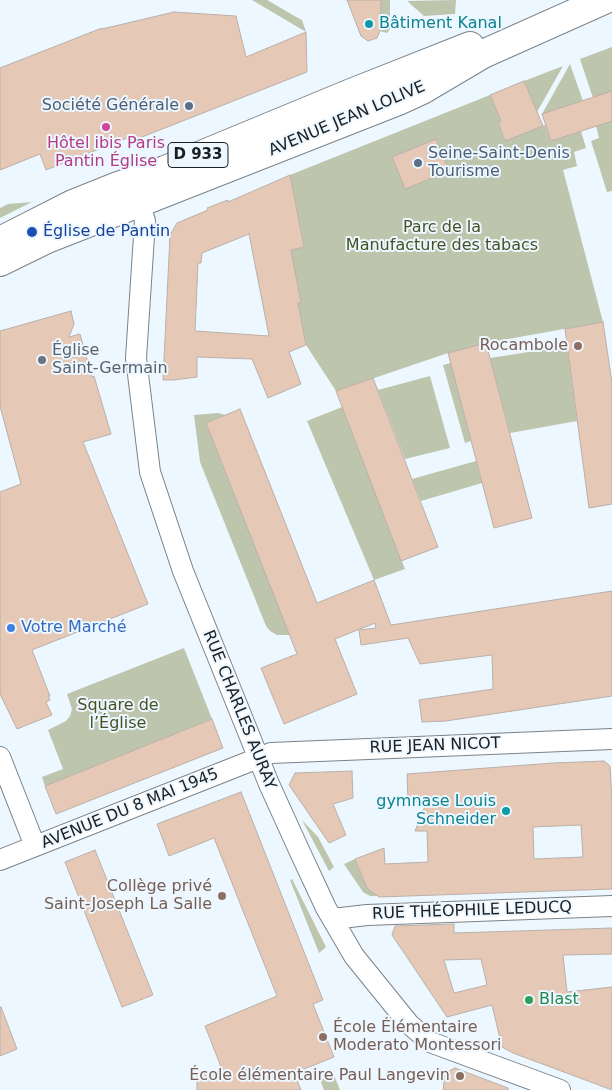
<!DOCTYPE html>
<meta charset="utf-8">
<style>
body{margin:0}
canvas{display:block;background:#edf7ff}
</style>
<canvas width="612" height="1090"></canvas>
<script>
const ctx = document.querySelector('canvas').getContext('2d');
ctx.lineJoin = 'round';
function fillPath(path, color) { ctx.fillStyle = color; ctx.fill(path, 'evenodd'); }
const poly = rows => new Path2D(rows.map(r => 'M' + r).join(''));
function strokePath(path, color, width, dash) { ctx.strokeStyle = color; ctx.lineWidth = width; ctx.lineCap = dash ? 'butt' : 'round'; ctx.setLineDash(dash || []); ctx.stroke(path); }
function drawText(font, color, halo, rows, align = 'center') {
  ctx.font = font + ' "DejaVu Sans",sans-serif'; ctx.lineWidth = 4; ctx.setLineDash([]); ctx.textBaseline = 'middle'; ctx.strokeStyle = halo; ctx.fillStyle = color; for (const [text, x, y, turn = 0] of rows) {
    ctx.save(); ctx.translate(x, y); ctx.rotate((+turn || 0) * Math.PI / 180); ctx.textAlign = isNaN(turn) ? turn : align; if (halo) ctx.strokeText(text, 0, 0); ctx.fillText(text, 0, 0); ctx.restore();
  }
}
fillPath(poly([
 [252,0,267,0,298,18,302,20,306,32],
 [381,0,390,0,390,29,387,33,380,31],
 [456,0,455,14,424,16,407,1],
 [612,47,612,91,593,98,580,59],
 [570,64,583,101,542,114],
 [563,66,537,112,524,81],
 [490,95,505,120,498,123,505,141,545,125,551,141,581,131,586,148,574,152,577,166,563,170,603,322,486,343,448,353,336,391,306,345,298,303,301,302,296,276,287,251,304,247,290,175],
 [612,121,612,191,607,192,591,141,599,138,596,126],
 [32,202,0,218,0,208,8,204],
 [567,346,577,421,510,433,490,358],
 [451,363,471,441,465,443,443,365],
 [430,376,450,448,405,459,378,390],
 [342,407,405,569,374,580,307,421],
 [218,413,225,415,206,423,290,635,277,635,270,631,266,626,200,462,194,415],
 [476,461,482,483,421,501,412,479],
 [184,648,212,719,45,786,42,777,63,769,48,730,66,721,70,716,72,709,67,694],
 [302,820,318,837,334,867,329,871],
 [355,859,367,888,378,896,370,896,363,892,344,864],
 [292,879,326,947,319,953,290,880],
 [334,1075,340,1090,324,1090,320,1080]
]), '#bec5ad');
const building = poly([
 [347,0,381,0,380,31,377,38,368,41,361,36,347,0],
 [174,12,236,16,246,57,306,32,307,72,137,139,135,135,46,170,40,154,0,170,0,68,102,28,102,29,174,12],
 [524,81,543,126,505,141,498,122,501,121,490,95,524,81],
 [612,91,612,121,551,141,542,114,612,91],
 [436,139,449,171,405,189,392,157,436,139],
 [290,175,304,247,291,250,301,303,298,303,306,345,289,352,301,384,268,398,252,359,197,357,197,377,174,380,163,380,170,235,177,223,208,210,207,208,228,200,228,202,290,175],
 [249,234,269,336,195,331,198,263,201,263,202,253,249,234],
 [71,311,74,324,69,337,80,334,92,377,94,376,111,434,83,442,148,604,32,650,50,696,48,696,50,700,46,702,52,715,17,729,0,694,0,492,21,484,0,406,0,331,71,311],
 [603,322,612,383,612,504,589,508,565,329,603,322],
 [486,343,532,518,494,528,448,353,486,343],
 [373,378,438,547,401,561,336,391,373,378],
 [240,409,317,603,374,580,391,625,612,591,612,696,446,721,422,722,419,700,493,689,492,655,420,664,408,638,361,645,359,630,376,628,375,623,335,639,357,694,284,724,261,668,297,654,206,423,240,409],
 [212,719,223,748,56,814,45,786,212,719],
 [604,761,610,766,612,801,612,889,379,897,367,888,355,859,384,848,385,864,428,862,427,831,415,831,427,801,408,802,407,774,553,763,604,761],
 [581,825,583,857,534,859,533,827,581,825],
 [352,771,353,798,333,804,346,835,329,843,289,785,295,773,352,771],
 [241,792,323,1000,313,1004,334,1057,294,1073,301,1090,197,1090,197,1072,225,1077,205,1026,277,996,214,838,169,856,157,824,241,792],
 [95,850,153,995,122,1007,65,862,95,850],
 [454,924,454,933,612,928,612,954,563,955,567,992,612,987,612,1090,513,1053,502,1047,492,1005,447,1017,392,935,395,926,454,924],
 [481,959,487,985,454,993,444,960,481,959],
 [1,1007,17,1049,0,1056,0,1008,1,1007],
 [455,1068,508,1088,508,1090,443,1090,445,1073,455,1068]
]);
fillPath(building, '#e5c8b6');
strokePath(building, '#bab0a9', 1);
const street = poly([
 [136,191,145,221,136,358,150,472,183,571,269,784,299,850,326,908,354,956,409,1024,430,1042,560,1090],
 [0,757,35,846],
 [0,860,271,753,612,739],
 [333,919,367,915,612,906]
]);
const primary = poly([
 [0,241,73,204,118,186,165,170,351,93,470,46],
 [0,262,47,239,398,101,422,90,483,54,604,0]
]);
strokePath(street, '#7a838a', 22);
strokePath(primary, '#7a838a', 30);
strokePath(street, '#fff', 20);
strokePath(primary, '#fff', 28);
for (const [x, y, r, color] of [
 [369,24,5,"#0f9aa8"],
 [189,106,5,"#5c6f8a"],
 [106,127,5,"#d1479c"],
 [418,163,5,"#5c6f8a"],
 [32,232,6,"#1a4fb4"],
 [578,346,5,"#8d6e63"],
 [42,360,5,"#6b7280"],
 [11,628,5,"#3f7fe0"],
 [506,811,5,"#0f9aa8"],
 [222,896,5,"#8d6e63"],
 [529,1000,5,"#2e9e5b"],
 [323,1037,5,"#8d6e63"],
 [460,1076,5,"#8d6e63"]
]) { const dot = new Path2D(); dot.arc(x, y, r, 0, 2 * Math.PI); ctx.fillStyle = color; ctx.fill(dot); strokePath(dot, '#edf7ff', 2); }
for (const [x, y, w] of [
 [198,155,60]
]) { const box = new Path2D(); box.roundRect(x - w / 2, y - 12.5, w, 25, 4); ctx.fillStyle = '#edf7ff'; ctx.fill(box); strokePath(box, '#1b1f21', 1); }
drawText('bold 15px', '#1b1f21', null, [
 ["D 933",198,155]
]);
drawText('16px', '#0d838f', '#edf7ff', [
 ["Bâtiment Kanal",379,24],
 ["gymnase Louis",496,802,"right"],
 ["Schneider",496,820,"right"]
], 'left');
drawText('16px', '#4e5e75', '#edf7ff', [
 ["Société Générale",179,106],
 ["Seine-Saint-Denis",428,154,"left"],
 ["Tourisme",428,172,"left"]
], 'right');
drawText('16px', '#1b1f21', '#edf7ff', [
 ["AVENUE JEAN LOLIVE",347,119,-23],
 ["RUE CHARLES AURAY",239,710,68],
 ["RUE JEAN NICOT",435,746,-2],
 ["AVENUE DU 8 MAI 1945",130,809,-22],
 ["RUE THÉOPHILE LEDUCQ",472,911,-2]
]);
drawText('16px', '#b23c85', '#edf7ff', [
 ["Hôtel ibis Paris",106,144],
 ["Pantin Église",106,162]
]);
drawText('16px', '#465223', '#edf7ff', [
 ["Parc de la",442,228],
 ["Manufacture des tabacs",442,246],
 ["Square de",118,706],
 ["l’Église",118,724]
]);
drawText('16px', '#164399', '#edf7ff', [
 ["Église de Pantin",43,232]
], 'left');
drawText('16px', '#785e54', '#edf7ff', [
 ["Rocambole",568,346],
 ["Collège privé",212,887],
 ["Saint-Joseph La Salle",212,905],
 ["École Élémentaire",333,1028,"left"],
 ["Moderato Montessori",333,1046,"left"],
 ["École élémentaire Paul Langevin",450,1076]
], 'right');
drawText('16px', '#5b616d', '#edf7ff', [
 ["Église",52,351],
 ["Saint-Germain",52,369]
], 'left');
drawText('16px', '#366cbe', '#edf7ff', [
 ["Votre Marché",21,628]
], 'left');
drawText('16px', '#27864d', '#edf7ff', [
 ["Blast",539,1000]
], 'left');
</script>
